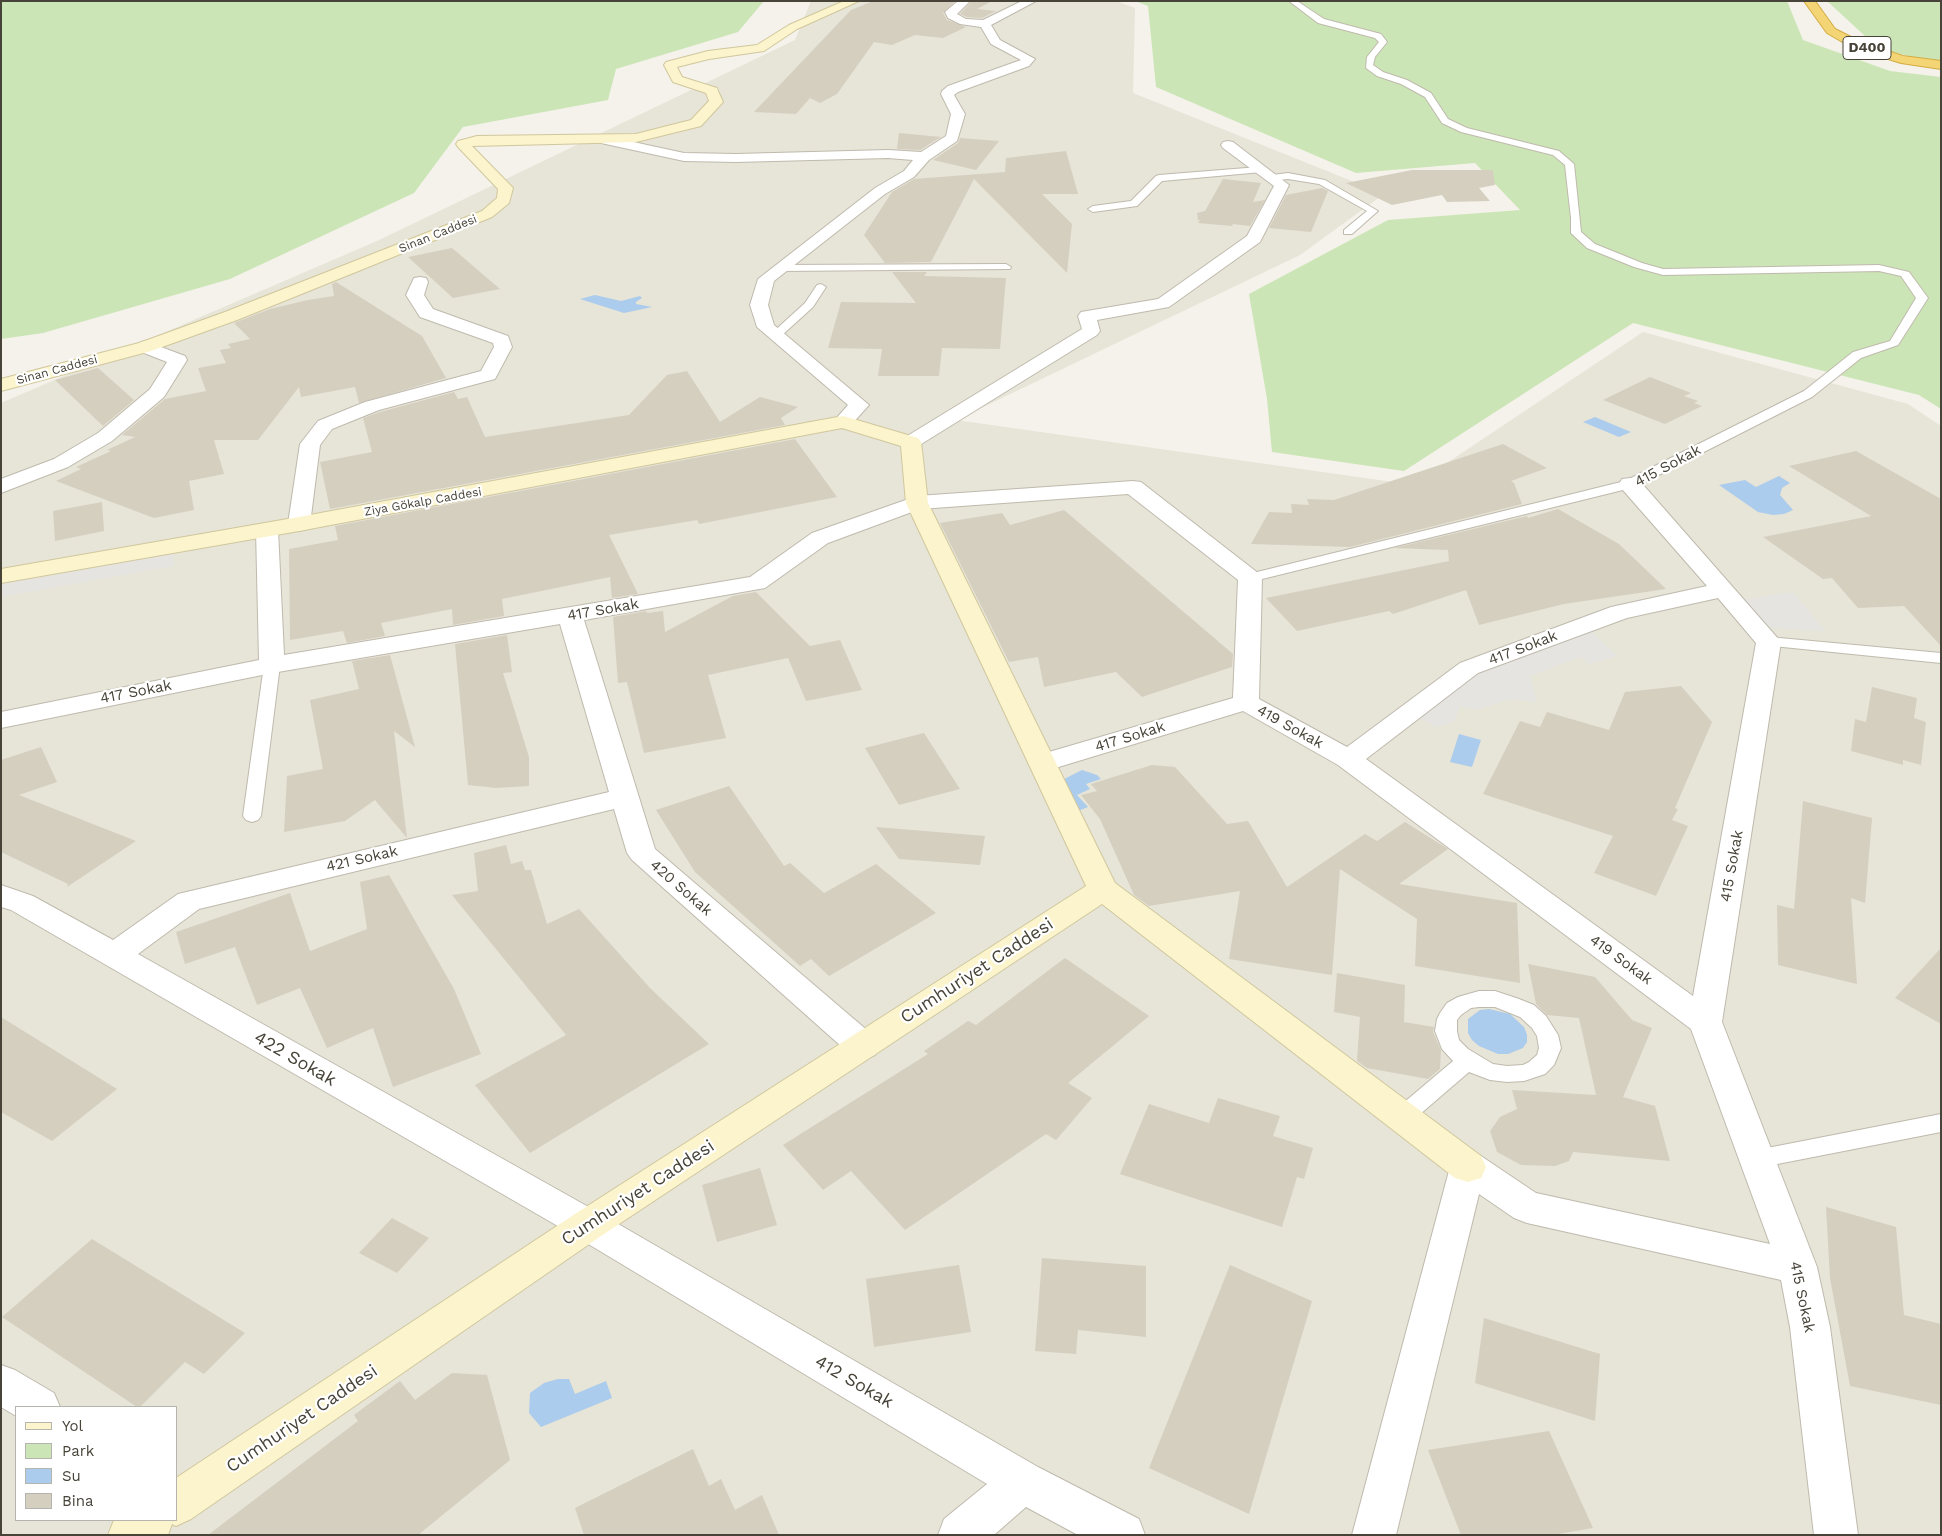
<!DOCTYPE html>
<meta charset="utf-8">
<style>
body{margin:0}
#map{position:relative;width:1942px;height:1536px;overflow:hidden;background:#f4f2ea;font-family:"Work Sans",sans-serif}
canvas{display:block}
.frame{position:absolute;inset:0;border:2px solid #474338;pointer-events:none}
.legend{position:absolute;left:15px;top:1406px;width:162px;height:115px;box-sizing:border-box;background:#fff;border:1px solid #b5b4af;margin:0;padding:6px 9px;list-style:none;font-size:15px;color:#474338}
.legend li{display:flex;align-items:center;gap:10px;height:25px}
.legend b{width:25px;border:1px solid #b5b4af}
</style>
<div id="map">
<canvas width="1942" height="1536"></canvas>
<div class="frame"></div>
<ul class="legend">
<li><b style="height:6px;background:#fbf4cd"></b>Yol</li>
<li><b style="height:14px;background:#cce5b6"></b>Park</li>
<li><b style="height:14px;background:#abccec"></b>Su</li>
<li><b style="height:14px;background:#d5cfc0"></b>Bina</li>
</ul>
</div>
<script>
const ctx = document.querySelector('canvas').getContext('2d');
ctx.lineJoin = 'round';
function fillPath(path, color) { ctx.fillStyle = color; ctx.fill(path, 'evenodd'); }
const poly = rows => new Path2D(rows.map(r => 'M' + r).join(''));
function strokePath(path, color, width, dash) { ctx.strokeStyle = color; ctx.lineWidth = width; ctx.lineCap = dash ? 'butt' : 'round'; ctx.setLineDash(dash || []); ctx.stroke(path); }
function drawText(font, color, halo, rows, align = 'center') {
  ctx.font = font + ' "Work Sans",sans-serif'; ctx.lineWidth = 4.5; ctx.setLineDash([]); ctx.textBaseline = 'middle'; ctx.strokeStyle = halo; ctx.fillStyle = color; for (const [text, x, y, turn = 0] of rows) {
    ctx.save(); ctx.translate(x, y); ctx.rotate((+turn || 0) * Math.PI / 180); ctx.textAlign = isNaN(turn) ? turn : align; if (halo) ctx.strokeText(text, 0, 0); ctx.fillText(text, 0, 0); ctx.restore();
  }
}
fillPath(poly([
 [811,1,1116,1,1135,8,1133,93,1384,194,1300,255,956,420,1414,485,1643,332,1908,404,1941,426,1941,1535,1,1535,1,403,377,241,795,40],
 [16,1407,176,1407,176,1520,16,1520]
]), '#e7e4d8');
fillPath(poly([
 [1,1,764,1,738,32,616,69,608,100,463,127,414,193,230,279,43,333,1,339],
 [1135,1,1787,1,1803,40,1890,71,1941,77,1941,409,1919,395,1633,323,1404,471,1272,452,1267,399,1249,294,1388,220,1520,210,1475,163,1356,173,1156,87,1148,6],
 [1827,1,1941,1,1941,62,1924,60,1878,48]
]), '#cce5b6');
fillPath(poly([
 [174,546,173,566,1,597,1,576],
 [1793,592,1825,631,1756,627,1733,601],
 [1585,625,1617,656,1589,664,1581,657,1530,676,1537,702,1510,699,1476,710,1460,706,1454,722,1436,727,1410,713,1469,668]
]), '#e6e4e1');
fillPath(poly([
 [595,295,621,301,640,296,642,298,636,302,636,304,652,307,624,313,580,299],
 [1595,417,1631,432,1619,437,1583,422],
 [1779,476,1790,483,1782,488,1780,495,1793,510,1784,514,1773,515,1758,512,1719,485,1745,480,1756,487],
 [1459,734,1481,740,1472,767,1450,762],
 [1082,770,1097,775,1101,779,1086,784,1090,789,1077,795,1088,807,1078,811,1060,785,1066,778],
 [1489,1009,1510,1014,1524,1027,1527,1035,1527,1042,1523,1048,1508,1054,1498,1054,1479,1046,1472,1040,1468,1033,1468,1019,1480,1010],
 [558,1379,569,1379,575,1394,606,1381,612,1398,541,1427,529,1413,530,1393,544,1383]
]), '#abccec');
fillPath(poly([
 [873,1,955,1,943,13,947,20,966,27,943,38,915,35,892,45,874,42,837,94,820,103,810,98,796,114,754,112,851,10],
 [972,1,992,1,977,9,996,11,982,18,967,17,960,14],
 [899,133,941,137,920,150,897,149],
 [960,138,999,141,976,170,933,160,958,143],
 [1066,151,1078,194,1042,194,1072,224,1067,273,974,179,931,262,885,263,864,235,892,192,914,179,1005,172,1006,158],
 [1412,170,1493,170,1495,185,1479,188,1490,201,1447,202,1442,195,1392,205,1346,183],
 [1223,179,1261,183,1253,202,1265,200,1250,226,1233,224,1232,226,1198,223,1200,220,1198,220,1197,213,1205,211],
 [1322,188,1328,191,1311,232,1269,228,1286,195],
 [452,248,500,289,453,298,408,257],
 [892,272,927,272,924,276,1006,278,1000,349,942,348,939,376,878,376,882,349,828,348,841,302,916,303],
 [336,282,422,336,446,378,359,403,355,387,301,397,299,387,258,440,214,440,224,474,189,481,194,510,154,518,56,481,81,469,76,467,111,451,107,450,135,437,122,435,165,399,206,391,198,368,226,363,220,350,231,348,228,344,250,339,234,323,270,309,308,300,334,296,332,284],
 [98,368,134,400,103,426,55,380],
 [687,371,720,422,760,397,798,407,781,418,785,425,330,509,320,462,372,452,363,418,380,412,454,392,458,399,467,397,485,437,629,415,667,375],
 [1650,377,1691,393,1684,396,1698,401,1694,403,1702,406,1665,424,1603,400],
 [795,439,837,497,699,524,697,520,609,535,638,594,612,598,610,577,502,599,504,616,453,625,452,609,381,623,385,636,347,643,343,631,290,640,289,549,338,540,335,526],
 [1503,444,1547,468,1511,481,1514,483,1522,504,1350,547,1251,544,1269,512,1292,513,1291,504,1309,505,1307,499,1334,500],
 [1856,451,1941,499,1941,646,1904,606,1858,608,1832,578,1823,579,1763,537,1871,516,1789,466],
 [102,502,104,531,55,541,53,511],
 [1558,509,1619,544,1666,589,1564,604,1479,625,1466,590,1393,614,1389,611,1297,631,1266,598,1449,561,1448,550,1394,548,1527,516,1528,518],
 [1064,510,1233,654,1232,667,1142,697,1116,672,1044,687,1038,657,1009,662,940,523,1002,513,1010,525],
 [756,592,810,646,840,640,862,690,806,701,788,658,708,675,726,738,644,753,627,682,618,683,613,617,646,611,647,613,663,611,665,632,733,596],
 [507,635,512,672,503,673,529,757,529,786,496,788,468,785,455,644],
 [390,655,415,747,394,731,407,838,375,800,345,821,284,832,287,776,323,769,310,700,359,689,352,661],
 [1681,686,1712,722,1675,808,1678,809,1672,820,1688,826,1656,896,1594,873,1613,836,1483,794,1520,721,1540,727,1547,712,1609,730,1625,692],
 [1872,687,1917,698,1914,718,1926,722,1921,765,1903,760,1903,765,1851,751,1855,719,1866,722],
 [924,733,960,789,899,805,865,748],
 [41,747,57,782,19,795,136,841,67,887,68,884,1,852,1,760],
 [1152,765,1175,767,1227,824,1248,821,1287,887,1365,834,1377,841,1405,822,1448,849,1399,884,1517,903,1520,983,1415,966,1417,919,1340,869,1332,975,1229,959,1240,891,1149,906,1134,895,1100,819,1081,795,1097,791,1091,784],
 [729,786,784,866,790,863,824,893,876,864,936,913,829,976,811,959,800,966,695,872,656,810],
 [1803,801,1872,818,1865,903,1851,898,1857,984,1778,965,1777,905,1794,909],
 [876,827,985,836,980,865,899,859],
 [506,845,511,864,522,861,525,870,531,870,547,924,579,909,650,988,709,1044,530,1153,475,1085,566,1035,452,895,478,891,474,853],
 [389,875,454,989,481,1054,393,1087,373,1028,327,1048,300,988,257,1005,235,947,185,964,176,932,290,893,310,951,367,929,360,882],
 [1941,948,1941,1024,1895,998],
 [1065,958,1149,1016,1068,1083,1092,1098,1056,1140,1046,1134,905,1230,851,1171,823,1190,783,1145,928,1054,924,1051,968,1021,976,1025],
 [1528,964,1595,977,1632,1020,1652,1028,1623,1097,1655,1106,1670,1161,1573,1152,1569,1161,1555,1166,1521,1165,1497,1152,1490,1131,1500,1117,1517,1109,1512,1090,1596,1095,1579,1018,1547,1015,1536,1004],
 [1337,973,1405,985,1404,1022,1434,1027,1433,1032,1441,1050,1440,1069,1428,1079,1367,1068,1357,1061,1360,1017,1334,1012],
 [1,1017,117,1089,52,1141,1,1112],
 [1218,1098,1280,1116,1273,1136,1313,1148,1304,1179,1297,1177,1282,1227,1120,1174,1149,1104,1209,1123],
 [760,1168,777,1225,717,1242,702,1185],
 [1826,1207,1896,1227,1904,1315,1941,1324,1941,1405,1850,1386,1830,1278],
 [392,1218,429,1238,397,1273,359,1253],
 [92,1239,245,1333,204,1374,185,1362,140,1407,137,1407,2,1317],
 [1042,1258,1146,1266,1146,1337,1078,1330,1076,1354,1035,1351],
 [959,1265,971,1332,874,1347,866,1279],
 [1230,1265,1312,1301,1249,1514,1149,1468],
 [1484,1318,1600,1354,1595,1421,1475,1383],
 [452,1373,487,1375,510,1460,418,1535,208,1535,358,1421,354,1415,400,1381,415,1400],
 [1549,1431,1593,1528,1552,1535,1461,1535,1428,1450],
 [693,1449,709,1486,721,1479,735,1510,762,1495,779,1535,584,1535,575,1508]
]), '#d5cfc0');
const lane = poly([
 [1289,1,1297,1,1324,19,1381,34,1387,42,1375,57,1373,65,1383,72,1407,80,1431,93,1448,119,1467,128,1559,151,1574,164,1581,232,1595,244,1642,263,1663,269,1879,265,1909,272,1928,298,1898,345,1861,358,1812,397,1635,487,1250,582,1245,581,1243,578,1245,575,1625,481,1804,391,1853,352,1890,341,1916,298,1901,276,1879,271,1663,275,1634,267,1587,248,1571,233,1571,218,1565,165,1553,155,1461,132,1442,123,1425,97,1401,84,1377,76,1366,68,1367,57,1379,42,1375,38,1318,23,1289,1],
 [1259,167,1262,168,1262,172,1162,181,1137,206,1093,212,1088,209,1093,206,1131,201,1156,176,1159,175,1259,167],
 [1288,173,1325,180,1378,211,1352,234,1344,234,1344,230,1367,211,1319,184,1288,179,1272,181,1267,178,1272,175,1288,173],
 [1006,264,1011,267,1010,269,780,271,775,268,780,265,1006,264],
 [821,284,826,287,813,307,780,337,772,337,770,335,772,333,805,303,817,285,821,284],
 [1769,637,1941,653,1941,663,1763,645,1761,642,1763,639,1769,637],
 [272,660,278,662,280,665,261,816,258,820,252,822,246,820,243,816,264,665,266,662,272,660],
 [1479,991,1495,991,1519,999,1534,1005,1546,1016,1558,1035,1561,1048,1554,1065,1545,1074,1524,1081,1507,1082,1490,1080,1469,1072,1411,1122,1403,1125,1395,1122,1392,1116,1395,1110,1453,1061,1442,1049,1435,1031,1437,1019,1440,1013,1447,1003,1458,997,1479,991],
 [1479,1007,1495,1007,1520,1017,1532,1028,1537,1036,1539,1048,1537,1055,1529,1062,1523,1065,1507,1066,1493,1064,1468,1049,1459,1040,1457,1031,1457,1020,1461,1015,1471,1008,1479,1007],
 [1941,1114,1941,1132,1757,1168,1749,1166,1746,1159,1749,1152,1757,1150,1941,1114]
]);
const street = poly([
 [958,1,970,1,957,14,966,19,983,20,1022,1,1036,1,991,25,1000,40,1035,59,1029,66,958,92,954,95,965,114,957,141,929,160,914,177,885,194,774,281,768,305,774,325,869,405,850,426,843,428,836,426,833,422,848,405,757,327,750,305,758,279,875,188,904,171,913,160,888,158,736,162,684,161,601,143,594,139,601,135,684,153,736,154,888,150,921,152,946,136,951,114,941,94,942,91,948,86,1021,60,991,44,981,27,960,24,948,18,945,12,958,1],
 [1228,141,1233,142,1289,185,1260,242,1169,307,1097,320,1100,331,1097,335,918,446,911,448,904,446,901,442,904,438,1082,329,1078,316,1081,312,1158,299,1247,236,1274,186,1223,148,1221,145,1223,142,1228,141],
 [420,277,426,278,428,282,424,295,433,309,508,336,512,347,495,379,379,410,332,429,320,445,310,524,307,529,299,531,291,529,288,524,300,444,318,421,365,402,481,371,494,347,493,343,420,317,406,295,414,278,420,277],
 [145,341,185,356,187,360,164,397,112,441,68,467,1,493,1,479,54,459,98,433,150,389,167,362,139,351,136,347,139,343,145,341],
 [1630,478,1638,479,1781,642,1722,1022,1817,1267,1830,1327,1858,1535,1814,1535,1790,1327,1781,1280,1527,1223,1514,1218,1479,1194,1396,1535,1352,1535,1450,1167,1455,1156,1468,1152,1481,1156,1536,1193,1770,1244,1691,1029,1338,765,1243,711,1052,769,1042,772,1032,769,1028,763,1032,757,1233,698,1238,580,1128,494,920,509,828,543,765,588,584,620,655,849,875,1037,880,1046,875,1055,863,1059,851,1055,632,860,627,853,614,809,199,909,138,954,601,1214,1038,1467,1139,1519,1145,1535,1078,1535,1026,1507,994,1535,938,1535,944,1519,987,1484,575,1236,11,910,1,907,1,885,33,896,113,940,178,894,609,792,560,624,272,673,1,728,1,712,259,660,256,530,259,525,267,523,275,525,278,530,284,655,750,577,812,533,917,496,1133,481,1141,482,1258,573,1262,578,1259,699,1347,747,1460,663,1611,607,1707,586,1622,489,1619,484,1622,479,1630,478],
 [1718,598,1756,643,1693,996,1366,759,1478,673,1627,618,1718,598],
 [1,1365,15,1370,54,1393,60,1407,16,1407,16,1416,1,1407,1,1365]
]);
const secondary = poly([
 [844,1,859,1,797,29,764,51,709,59,677,67,682,77,717,88,718,91,723,102,701,126,636,142,472,146,513,188,509,203,492,217,237,320,151,351,1,391,1,379,139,343,225,312,482,211,497,198,498,189,458,147,456,144,458,141,477,136,636,134,691,120,709,101,706,93,673,82,664,65,666,62,708,51,757,45,789,25,844,1],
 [843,416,918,438,921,442,928,503,1115,883,1481,1156,1486,1167,1481,1178,1468,1182,1455,1178,1102,904,601,1236,191,1519,176,1526,172,1524,168,1535,108,1535,114,1520,176,1520,176,1478,575,1214,1086,886,906,503,901,446,842,428,299,531,1,583,1,569,299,517,843,416]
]);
const highway = poly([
 [1804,1,1815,1,1835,29,1861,42,1903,56,1941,61,1941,69,1901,63,1853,48,1827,33,1804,1]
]);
strokePath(lane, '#bfbaad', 2);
strokePath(street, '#bfbaad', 2);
strokePath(secondary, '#d0c79d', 2);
strokePath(highway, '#d3ac44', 2);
fillPath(lane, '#fff');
fillPath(street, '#fff');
fillPath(secondary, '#fbf4cd');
fillPath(highway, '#f4d575');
drawText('12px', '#474338', '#fff', [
 ["Sinan Caddesi",438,234,-22],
 ["Sinan Caddesi",57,370,-15],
 ["Ziya Gökalp Caddesi",423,502,-10]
]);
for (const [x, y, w] of [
 [1867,48,48]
]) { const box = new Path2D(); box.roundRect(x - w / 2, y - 11.5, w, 23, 4); ctx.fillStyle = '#fff'; ctx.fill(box); strokePath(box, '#474338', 1); }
drawText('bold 14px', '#474338', null, [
 ["D400",1867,48]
]);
drawText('15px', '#474338', '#fff', [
 ["415 Sokak",1668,466,-28],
 ["417 Sokak",603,610,-10],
 ["417 Sokak",1523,648,-21],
 ["417 Sokak",136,692,-11],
 ["419 Sokak",1290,727,29],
 ["417 Sokak",1130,737,-17],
 ["421 Sokak",362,859,-13],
 ["415 Sokak",1732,866,-80],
 ["420 Sokak",681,888,41],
 ["419 Sokak",1621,960,36],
 ["415 Sokak",1802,1297,78]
]);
drawText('18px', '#474338', '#fff', [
 ["Cumhuriyet Caddesi",977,971,-33],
 ["422 Sokak",295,1059,30],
 ["Cumhuriyet Caddesi",638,1193,-33],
 ["412 Sokak",854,1382,30],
 ["Cumhuriyet Caddesi",302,1419,-34]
]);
</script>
